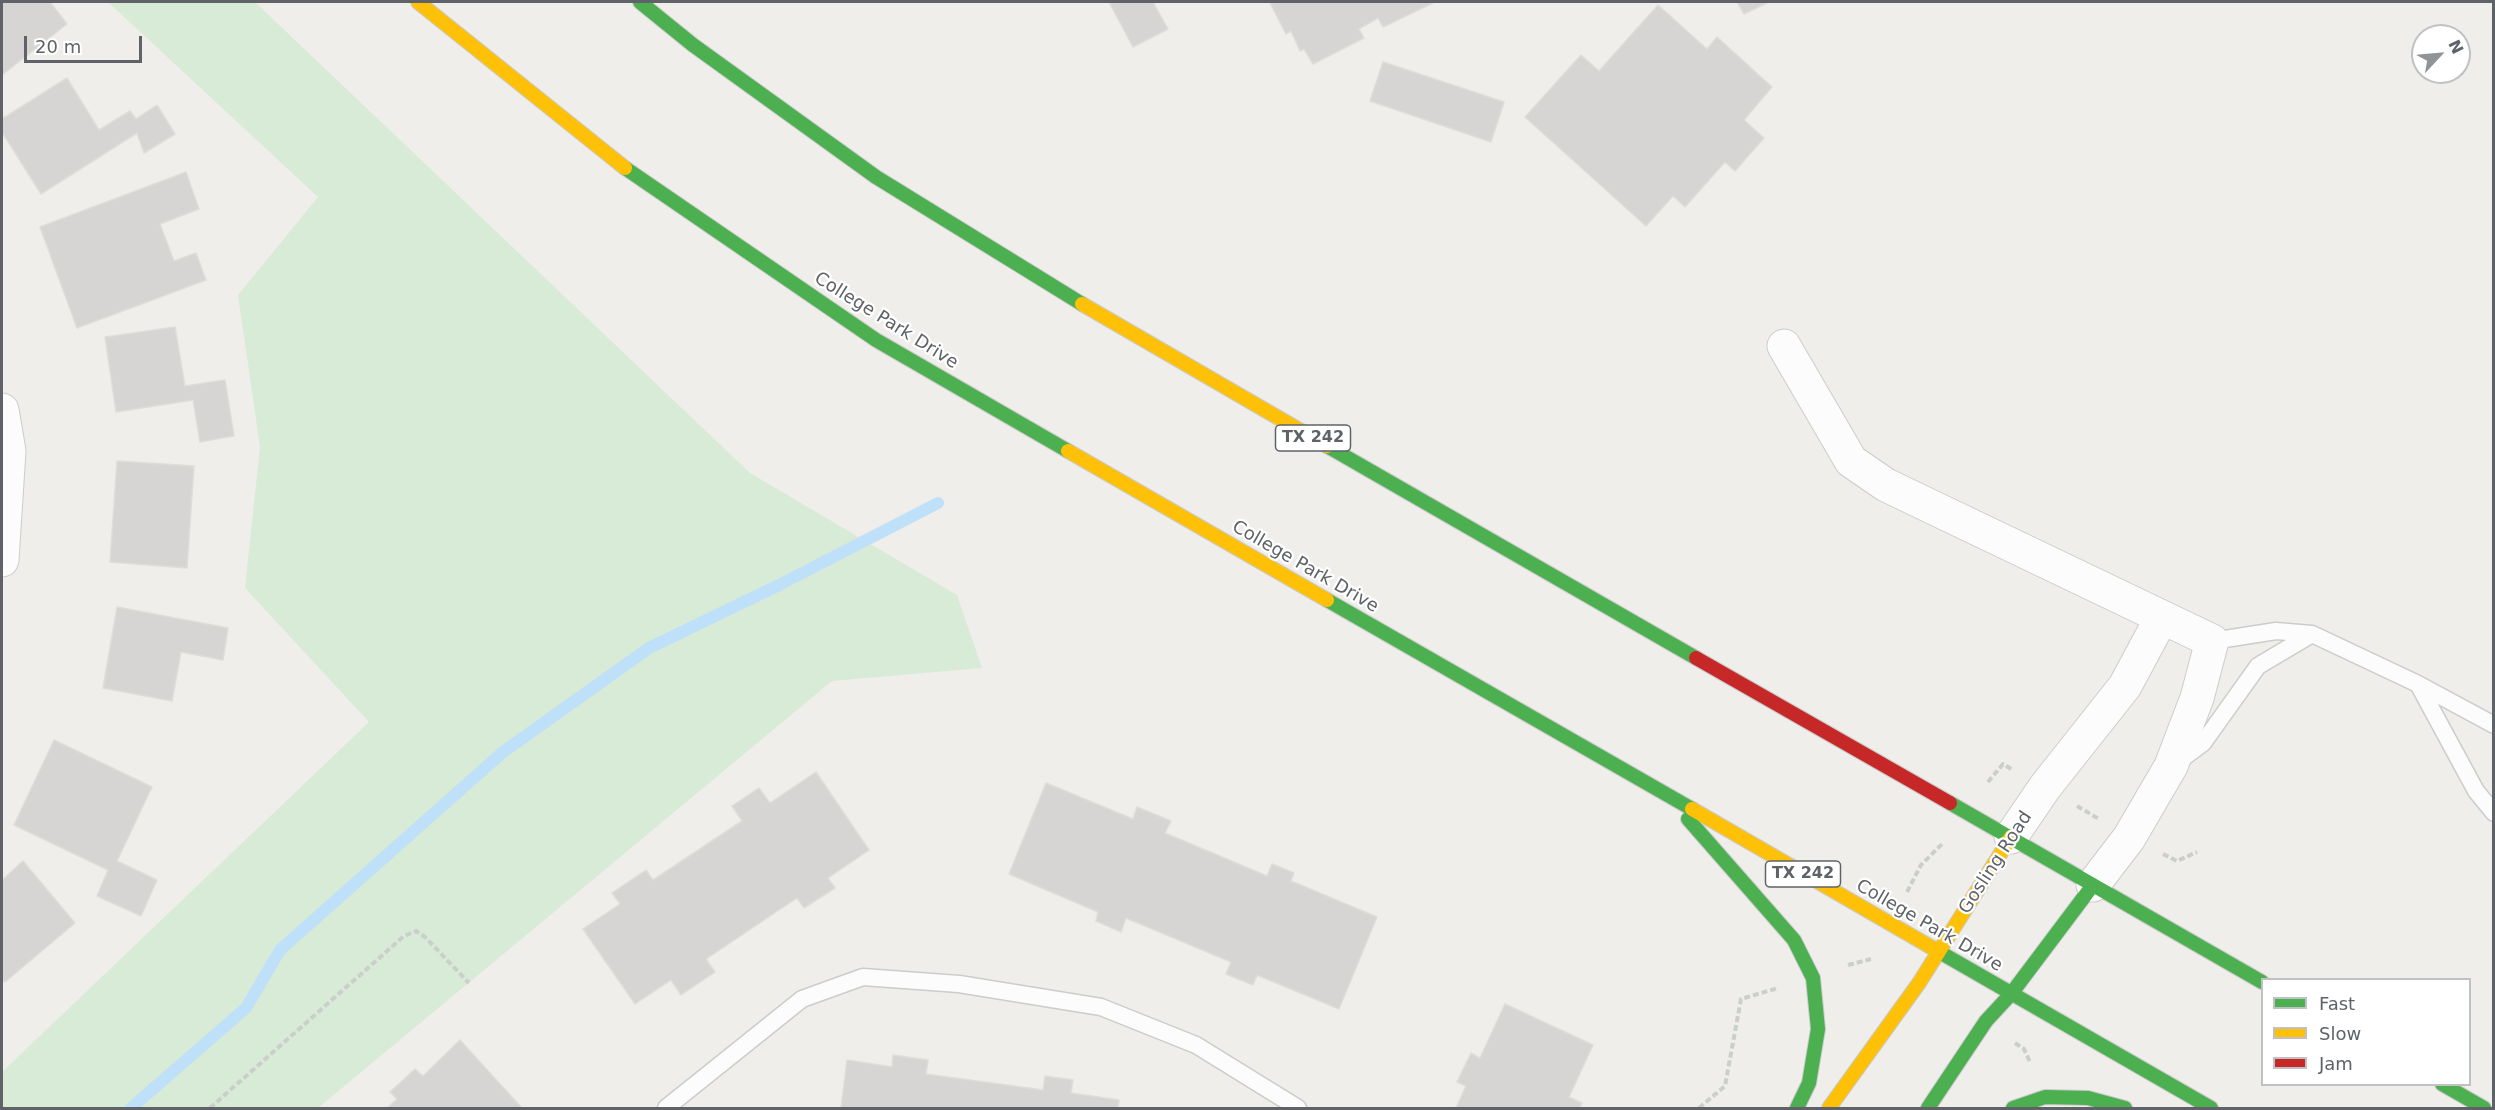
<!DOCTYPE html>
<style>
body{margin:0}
#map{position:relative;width:2495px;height:1110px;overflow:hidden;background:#efeeea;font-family:"DejaVu Sans",sans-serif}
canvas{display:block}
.frame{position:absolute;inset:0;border:3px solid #5f6368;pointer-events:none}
.legend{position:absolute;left:2261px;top:978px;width:210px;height:108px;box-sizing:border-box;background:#fff;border:2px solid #bfc1c3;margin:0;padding:8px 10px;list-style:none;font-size:18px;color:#5f6368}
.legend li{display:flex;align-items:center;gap:12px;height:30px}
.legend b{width:30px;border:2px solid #bfc1c3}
.north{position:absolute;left:2411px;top:24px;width:60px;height:60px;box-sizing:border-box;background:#fff;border:2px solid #bfc1c3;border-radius:50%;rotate:64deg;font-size:16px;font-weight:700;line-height:24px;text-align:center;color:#5f6368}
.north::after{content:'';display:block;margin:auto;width:21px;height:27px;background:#919496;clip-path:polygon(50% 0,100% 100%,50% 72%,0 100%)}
.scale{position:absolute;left:24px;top:36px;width:118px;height:27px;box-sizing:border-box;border:3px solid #5f6368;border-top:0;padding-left:8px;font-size:18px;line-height:21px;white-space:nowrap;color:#5f6368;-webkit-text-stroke:4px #fff;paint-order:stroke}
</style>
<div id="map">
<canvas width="2495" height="1110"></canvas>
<div class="frame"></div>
<ul class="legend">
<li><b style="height:8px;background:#4caf50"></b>Fast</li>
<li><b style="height:8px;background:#ffc107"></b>Slow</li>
<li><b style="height:8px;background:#c62828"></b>Jam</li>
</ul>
<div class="north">N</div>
<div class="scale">20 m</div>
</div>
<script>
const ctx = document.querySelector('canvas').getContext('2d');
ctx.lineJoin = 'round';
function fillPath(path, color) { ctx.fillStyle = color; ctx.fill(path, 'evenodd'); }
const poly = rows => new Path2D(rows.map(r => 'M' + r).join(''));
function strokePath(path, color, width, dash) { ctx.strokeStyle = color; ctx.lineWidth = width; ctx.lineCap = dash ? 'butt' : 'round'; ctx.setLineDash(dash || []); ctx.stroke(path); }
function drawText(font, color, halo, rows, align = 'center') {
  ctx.font = font + ' "DejaVu Sans",sans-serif'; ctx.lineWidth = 4.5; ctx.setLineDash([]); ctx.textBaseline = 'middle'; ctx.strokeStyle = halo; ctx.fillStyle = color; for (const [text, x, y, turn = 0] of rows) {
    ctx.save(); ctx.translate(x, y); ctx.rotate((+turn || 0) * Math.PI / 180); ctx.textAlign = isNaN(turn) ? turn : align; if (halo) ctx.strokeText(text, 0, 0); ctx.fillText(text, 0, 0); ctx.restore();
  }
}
fillPath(poly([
 [108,2,255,2,750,473,957,595,982,668,832,681,318,1108,2,1108,2,1072,369,722,245,588,260,447,238,295,318,197]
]), '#d8ebd6');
strokePath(poly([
 [131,1108,246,1008,280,950,503,752,649,648,779,585,938,503]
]), '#bfe0f9', 12);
const building = poly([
 [2,2,50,2,67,24,2,75,2,2],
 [1109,2,1153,2,1168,29,1133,47,1109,2],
 [1273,2,1432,2,1433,3,1383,27,1378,18,1359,29,1364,38,1313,64,1304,49,1300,51,1291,31,1286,34,1270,3,1273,2],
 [1737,2,1769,2,1744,14,1737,2],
 [1658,5,1707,49,1717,37,1772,87,1744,120,1764,138,1735,171,1725,162,1685,207,1673,196,1646,226,1525,117,1581,55,1599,71,1658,5],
 [1383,62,1504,102,1491,142,1370,101,1383,62],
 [67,78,99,130,130,111,136,119,157,105,175,134,144,153,137,133,41,194,2,132,2,119,67,78],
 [186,172,199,209,160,224,174,261,196,253,206,280,77,328,40,227,186,172],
 [175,327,185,386,225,380,234,436,200,442,193,400,116,412,105,337,175,327],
 [117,461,194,466,187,568,110,562,117,461],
 [117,607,228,628,223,660,181,652,172,701,103,688,117,607],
 [54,740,152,787,117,861,157,880,141,916,97,896,108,870,14,825,54,740],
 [816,772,869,850,828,878,835,888,804,908,797,898,706,959,715,972,681,995,671,980,635,1004,583,929,620,904,612,893,646,870,653,880,742,821,732,806,759,788,770,803,816,772],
 [1046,783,1133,819,1137,807,1171,821,1165,833,1267,876,1272,864,1294,873,1291,881,1377,917,1339,1009,1257,975,1253,985,1226,974,1231,962,1126,918,1121,932,1096,921,1098,912,1009,874,1046,783],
 [23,861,75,923,5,982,2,979,2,880,23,861],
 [1505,1004,1593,1045,1569,1097,1582,1103,1579,1108,1456,1108,1466,1086,1457,1082,1471,1053,1480,1058,1505,1004],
 [460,1040,522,1108,387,1108,397,1099,390,1092,415,1069,423,1076,460,1040],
 [893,1055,928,1060,926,1074,1043,1090,1045,1076,1073,1080,1071,1093,1119,1100,1118,1108,841,1108,847,1060,892,1067,893,1055]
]);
fillPath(building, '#d6d5d3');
strokePath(building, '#deddd9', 1.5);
const lane = poly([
 [2212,641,2276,631,2312,634,2418,684,2476,791,2494,813],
 [2418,684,2494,725],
 [2179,761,2203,743,2258,666,2312,634],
 [666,1108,802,999,863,977,959,984,1101,1007,1196,1045,1298,1108]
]);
const street = poly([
 [1784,346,1851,461,1886,485,2212,641,2197,698,2171,766,2129,838,2093,885],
 [2,410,9,451,2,560],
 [2011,837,2045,787,2125,686,2162,617]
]);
const fast = poly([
 [640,2,693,45,876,177,1082,304],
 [625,168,876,340,1068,451],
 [1327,446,1696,658],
 [1327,600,1692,809],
 [1950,803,2262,982],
 [1688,819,1794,940,1813,978,1818,1029,1809,1083,1797,1108],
 [1936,950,2211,1108],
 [2442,1084,2484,1108],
 [1928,1108,1986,1021,2011,994,2093,885],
 [2013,1108,2045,1097,2088,1098,2125,1108]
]);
const slow = poly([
 [418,2,625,168],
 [1082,304,1327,446],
 [1068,451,1327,600],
 [1692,809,1936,950],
 [1829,1108,1919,983,2011,837]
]);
const jam = poly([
 [1696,658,1950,803]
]);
strokePath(lane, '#cbcccc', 19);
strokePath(street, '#cbcccc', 35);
strokePath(fast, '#cacacb', 16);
strokePath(slow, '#cacacb', 16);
strokePath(jam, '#cacacb', 16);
strokePath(poly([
 [1988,782,2003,764,2013,770],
 [2077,806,2099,819],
 [2163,854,2177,861,2197,852],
 [1907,892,1921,865,1943,843],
 [1848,965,1871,959],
 [2015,1043,2024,1049,2030,1062],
 [210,1108,404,936,416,931,425,937,469,983],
 [1699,1108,1725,1086,1741,999,1778,988]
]), '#cacfcc', 4, [6, 3]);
strokePath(lane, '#fdfcfc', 16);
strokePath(street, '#fdfcfc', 33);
strokePath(fast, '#4caf50', 14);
strokePath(slow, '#ffc107', 14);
strokePath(jam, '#c62828', 14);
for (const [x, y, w] of [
 [1313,438,75],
 [1803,874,75]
]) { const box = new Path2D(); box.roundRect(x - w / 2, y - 13, w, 26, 4.5); ctx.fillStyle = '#fff'; ctx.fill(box); strokePath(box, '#5f6368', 1.5); }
drawText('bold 16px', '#5f6368', null, [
 ["TX 242",1313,438],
 ["TX 242",1803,874]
]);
drawText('18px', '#5f6368', '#fff', [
 ["College Park Drive",886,321,32],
 ["College Park Drive",1305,567,30],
 ["Gosling Road",1996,863,-57],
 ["College Park Drive",1929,926,30]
]);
</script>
